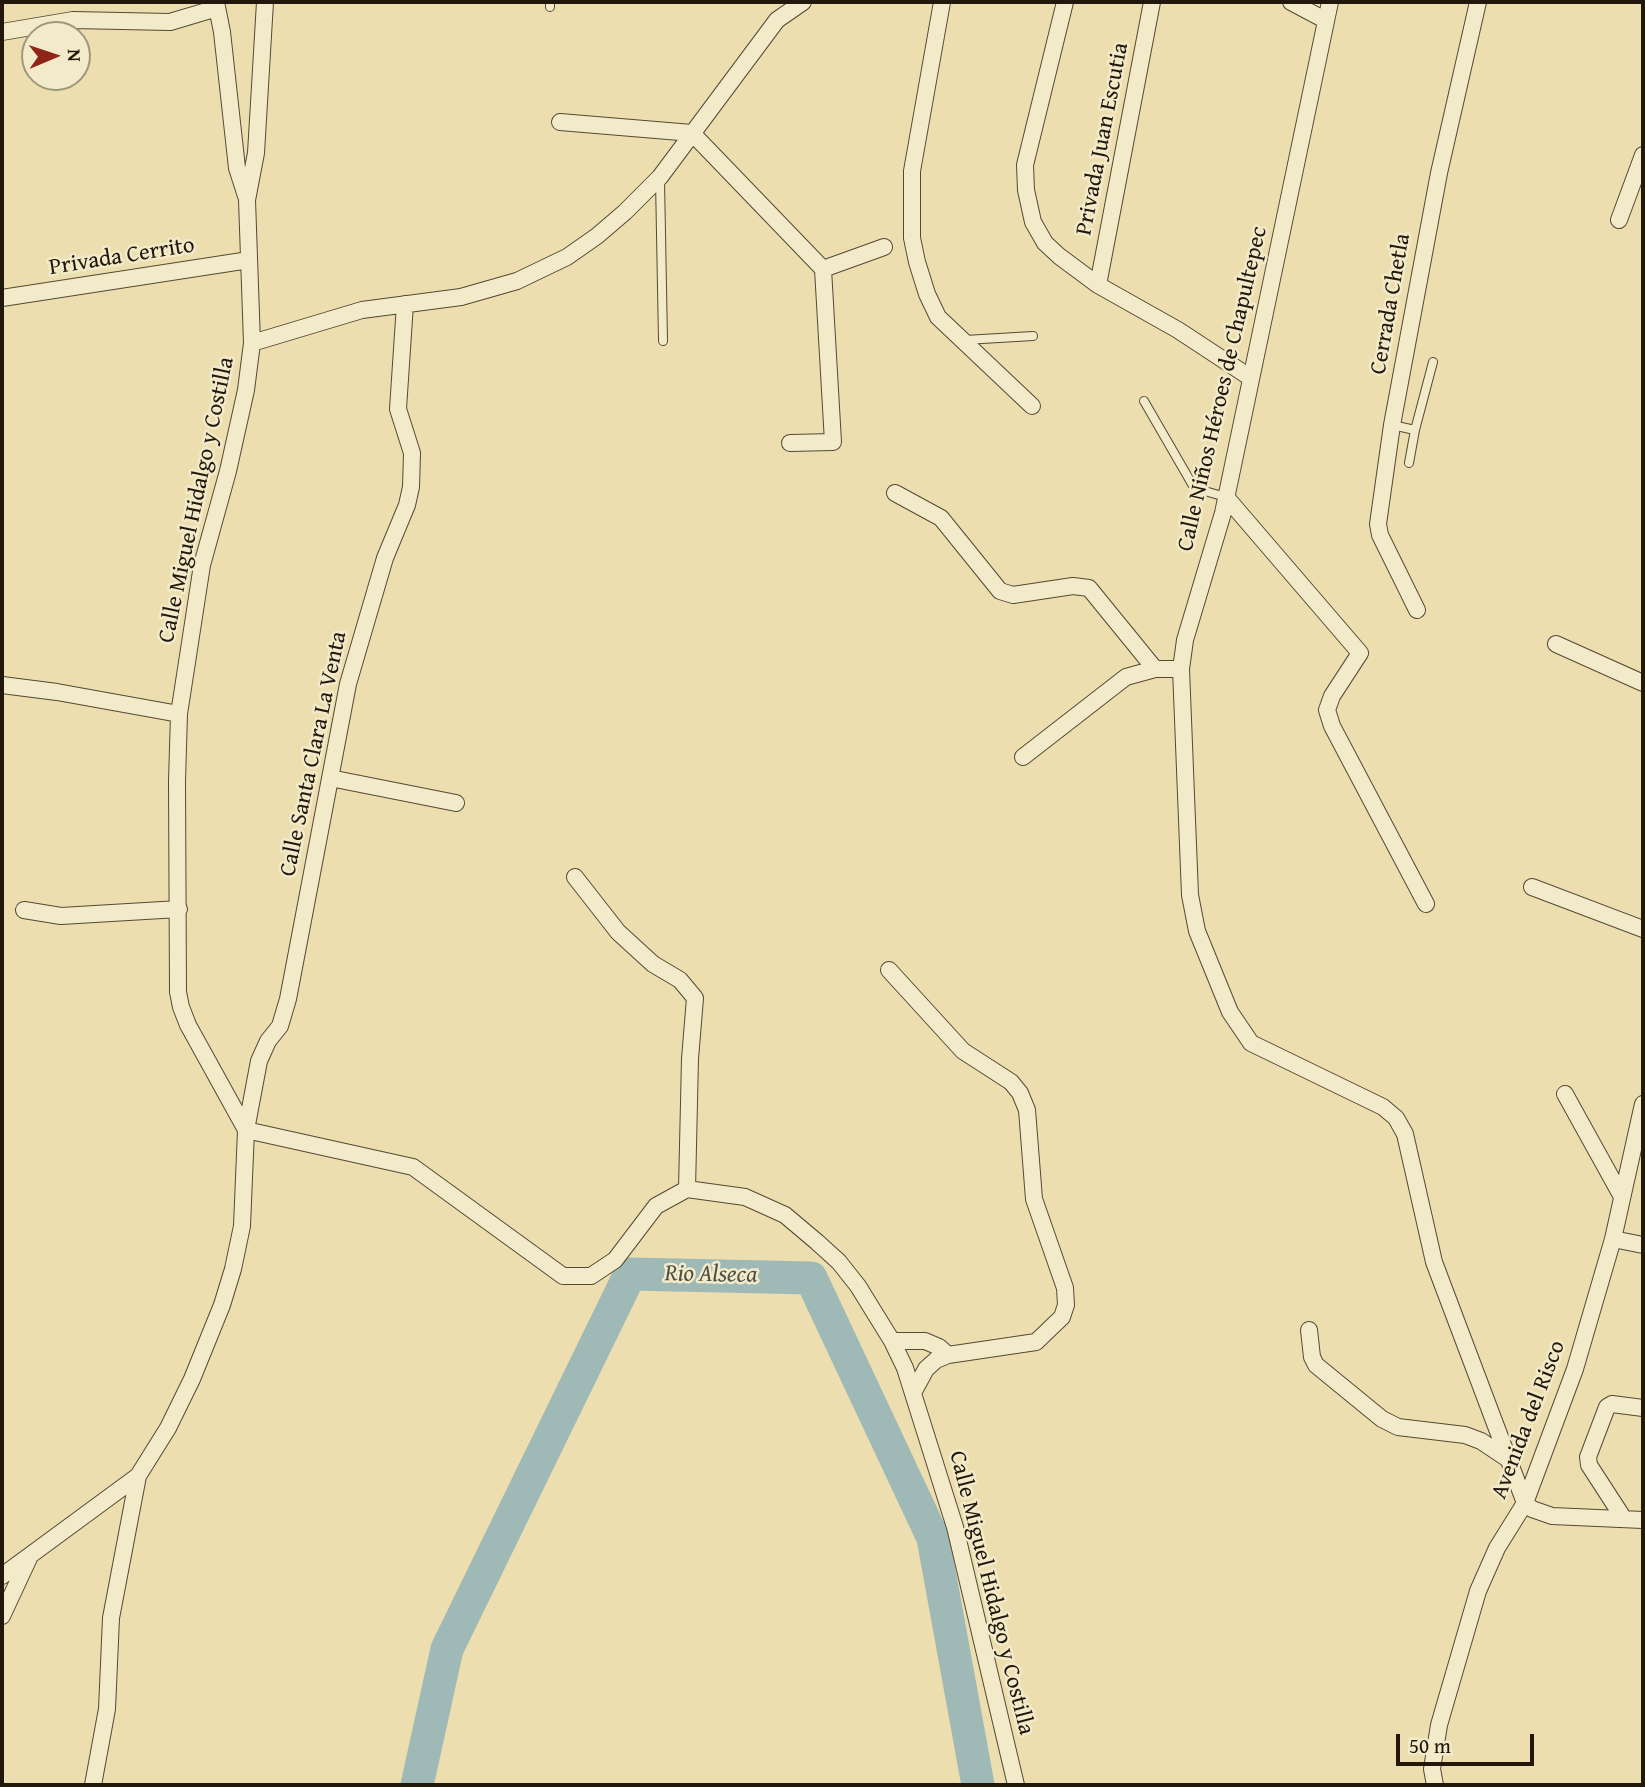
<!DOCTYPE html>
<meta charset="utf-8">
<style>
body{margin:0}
#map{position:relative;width:1645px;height:1787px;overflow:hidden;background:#ecdeae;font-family:"Gentium Book Plus",serif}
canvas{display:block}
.frame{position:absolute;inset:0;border:4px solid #22170b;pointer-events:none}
.north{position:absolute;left:21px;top:21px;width:70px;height:70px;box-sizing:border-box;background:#f3eaca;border:2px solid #9f967e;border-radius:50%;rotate:88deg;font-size:19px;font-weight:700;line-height:28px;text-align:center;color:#22170b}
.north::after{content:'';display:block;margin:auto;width:24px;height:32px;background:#8f2418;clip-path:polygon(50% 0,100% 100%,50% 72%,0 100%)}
.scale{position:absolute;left:1396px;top:1734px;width:138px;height:32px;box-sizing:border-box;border:4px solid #22170b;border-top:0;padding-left:9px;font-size:21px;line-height:24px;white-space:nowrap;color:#22170b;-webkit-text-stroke:5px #f3eaca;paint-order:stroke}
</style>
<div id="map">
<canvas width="1645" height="1787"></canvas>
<div class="frame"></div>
<div class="north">N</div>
<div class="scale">50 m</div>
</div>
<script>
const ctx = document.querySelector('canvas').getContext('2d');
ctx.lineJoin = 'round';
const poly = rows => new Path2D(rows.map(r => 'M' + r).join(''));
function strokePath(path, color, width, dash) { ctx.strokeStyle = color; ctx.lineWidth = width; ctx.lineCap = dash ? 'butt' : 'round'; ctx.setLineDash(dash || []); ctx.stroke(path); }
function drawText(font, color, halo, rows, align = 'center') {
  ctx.font = font + ' "Gentium Book Plus",serif'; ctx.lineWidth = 5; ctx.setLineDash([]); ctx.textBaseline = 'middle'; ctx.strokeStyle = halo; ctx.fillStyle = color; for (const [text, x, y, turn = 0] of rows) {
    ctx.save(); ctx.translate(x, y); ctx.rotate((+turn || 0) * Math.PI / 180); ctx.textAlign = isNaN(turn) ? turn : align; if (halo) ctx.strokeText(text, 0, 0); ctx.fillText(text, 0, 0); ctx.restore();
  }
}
strokePath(poly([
 [417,1785,447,1649,630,1274,811,1278,933,1538,978,1785]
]), '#9fb9b6', 33);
const service = poly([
 [550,2,550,7],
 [660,180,663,341],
 [965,340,1033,336],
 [1144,401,1192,484,1201,490,1226,497],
 [1392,425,1415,430,1433,362],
 [1409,463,1415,430]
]);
const minor = poly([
 [216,2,222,32,237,168,246,196],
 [265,2,256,153,247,200,252,343,246,390,228,471,202,565,179,714,177,781,178,992,181,1007,188,1025,246,1130,413,1167,563,1276,591,1276,615,1260,656,1206,687,1189,745,1197,785,1215,817,1242,839,1262,858,1286,892,1341,905,1368,955,1527,1016,1785],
 [942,2,912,171,912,238,917,262,927,294,938,317,1032,406],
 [1065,2,1025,165,1026,190,1033,222,1045,243,1059,256,1098,285,1178,330,1251,378],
 [1291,2,1325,20],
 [1330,2,1223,513,1185,640,1181,669,1190,895,1197,931,1230,1012,1251,1043,1383,1107,1396,1118,1405,1134,1434,1262,1525,1503,1532,1509,1552,1516,1643,1520],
 [2,32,73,20,170,22,217,8],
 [560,122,692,133,823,269,833,442,790,443],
 [1619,220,1643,155],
 [823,269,884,247],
 [1098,285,1152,2],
 [2,298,249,260],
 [252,343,362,310,461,297,517,281,567,257,597,236,625,212,660,177,777,20,803,2],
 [895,493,941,518,1000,591,1013,595,1073,586,1089,588,1155,669],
 [1226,497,1360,653,1332,696,1327,710,1332,726,1426,904],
 [1417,610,1380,535,1378,524,1392,425,1439,173,1478,2],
 [1556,644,1643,683],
 [2,685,57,692,179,714],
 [1023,757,1126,677,1155,669,1181,669],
 [330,778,456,803],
 [575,877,618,932,653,964,680,980,695,998,690,1059,687,1189],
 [1532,887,1643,929],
 [24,910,61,916,179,909],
 [889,970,963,1051,1011,1082,1020,1093,1027,1110,1034,1199,1065,1288,1066,1305,1062,1317,1036,1342,948,1355,936,1360,926,1369,913,1393],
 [1565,1094,1622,1197],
 [1613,1239,1643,1245],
 [1309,1330,1312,1357,1316,1365,1382,1419,1398,1427,1465,1435,1481,1441,1508,1459],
 [892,1341,925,1341,939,1347,948,1355],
 [1624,1519,1589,1465,1588,1457,1607,1407,1612,1404,1643,1408],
 [2,1576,138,1476,168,1428,192,1379,222,1305,233,1269,242,1226,246,1130,259,1061,268,1041,280,1026,288,999,348,684,385,558,407,505,411,487,412,453,398,409,405,304],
 [2,1616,29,1558],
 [93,1785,107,1709,111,1618,138,1476],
 [1435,1785,1432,1769,1439,1725,1478,1591,1497,1548,1525,1503,1575,1369,1613,1239,1643,1104]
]);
strokePath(service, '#544934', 10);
strokePath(minor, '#544934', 18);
strokePath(service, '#f3eaca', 8);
strokePath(minor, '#f3eaca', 16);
drawText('23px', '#22170b', '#f3eaca', [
 ["Privada Juan Escutia",1103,139,-79],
 ["Privada Cerrito",122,257,-9],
 ["Cerrada Chetla",1391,304,-80],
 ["Calle Niños Héroes de Chapultepec",1223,389,-77],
 ["Calle Miguel Hidalgo y Costilla",197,500,-78],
 ["Calle Santa Clara La Venta",314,754,-78],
 ["Avenida del Risco",1529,1420,-69],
 ["Calle Miguel Hidalgo y Costilla",991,1593,76]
]);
drawText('italic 24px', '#4e5047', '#f3eaca', [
 ["Rio Alseca",711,1275,1]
]);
</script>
